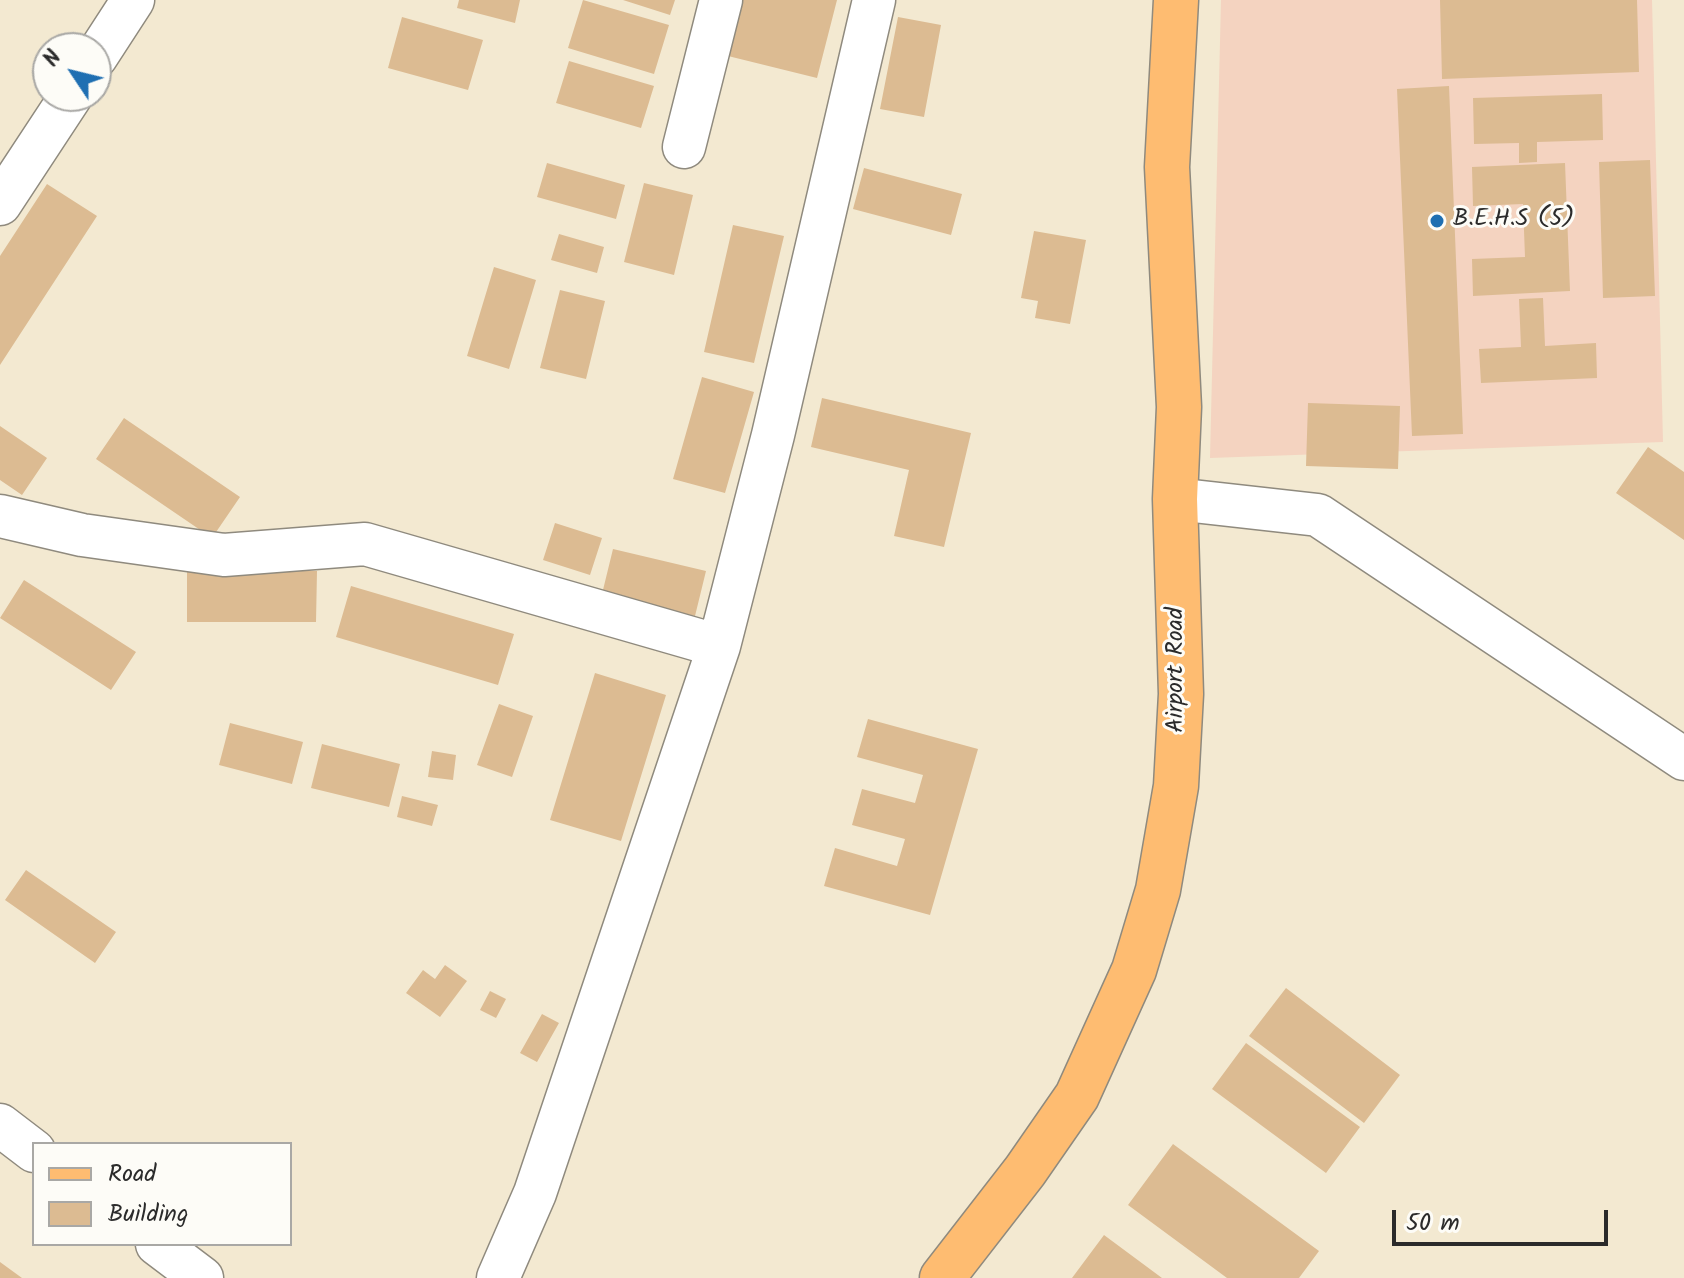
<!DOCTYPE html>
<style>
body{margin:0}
#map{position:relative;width:1684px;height:1278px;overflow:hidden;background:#f3e9d1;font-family:Kalam,sans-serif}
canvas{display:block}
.legend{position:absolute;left:32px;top:1142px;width:260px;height:104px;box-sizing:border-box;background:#fdfcf7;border:2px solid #a9a8a5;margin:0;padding:10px 14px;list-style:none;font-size:24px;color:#2b2b2b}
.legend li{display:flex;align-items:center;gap:16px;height:40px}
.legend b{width:40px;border:2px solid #a9a8a5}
.north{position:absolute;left:32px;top:32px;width:80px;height:80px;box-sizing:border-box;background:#fdfcf7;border:2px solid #a9a8a5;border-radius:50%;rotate:305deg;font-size:22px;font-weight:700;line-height:32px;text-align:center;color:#2b2b2b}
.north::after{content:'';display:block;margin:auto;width:28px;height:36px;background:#1f6fb2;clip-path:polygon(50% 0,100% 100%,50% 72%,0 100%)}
.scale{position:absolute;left:1392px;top:1210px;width:216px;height:36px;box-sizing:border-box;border:4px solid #2b2b2b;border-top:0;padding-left:10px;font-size:24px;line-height:28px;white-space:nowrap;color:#2b2b2b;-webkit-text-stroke:6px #fdfcf7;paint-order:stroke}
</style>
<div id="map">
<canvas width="1684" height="1278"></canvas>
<ul class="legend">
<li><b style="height:10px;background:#febc71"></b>Road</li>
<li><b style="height:22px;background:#dcbb92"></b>Building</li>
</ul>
<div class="north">N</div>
<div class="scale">50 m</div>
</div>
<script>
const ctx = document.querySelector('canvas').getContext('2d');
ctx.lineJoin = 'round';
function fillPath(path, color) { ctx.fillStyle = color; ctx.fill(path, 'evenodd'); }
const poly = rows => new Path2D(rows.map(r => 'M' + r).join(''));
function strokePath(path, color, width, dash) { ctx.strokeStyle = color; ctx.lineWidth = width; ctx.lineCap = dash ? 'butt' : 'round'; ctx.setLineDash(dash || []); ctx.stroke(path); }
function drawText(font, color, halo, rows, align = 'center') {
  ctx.font = font + ' Kalam,sans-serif'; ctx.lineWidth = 6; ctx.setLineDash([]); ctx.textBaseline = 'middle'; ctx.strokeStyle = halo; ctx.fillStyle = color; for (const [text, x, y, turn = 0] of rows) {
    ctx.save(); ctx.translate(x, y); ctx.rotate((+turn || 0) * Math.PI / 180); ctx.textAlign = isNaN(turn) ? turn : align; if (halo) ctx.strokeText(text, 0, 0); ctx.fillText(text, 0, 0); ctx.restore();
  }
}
fillPath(poly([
 [1221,0,1652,0,1663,442,1210,458]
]), '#f4d3c0');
fillPath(poly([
 [459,0,520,0,515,23,457,8],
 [583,0,669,25,654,74,568,48],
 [623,0,675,0,670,15],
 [742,0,837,0,817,78,728,56],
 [1440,0,1637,0,1639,72,1442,79],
 [402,17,483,40,468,90,388,68],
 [898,17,941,25,924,117,880,109],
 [569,61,654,86,641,128,556,103],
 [1449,86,1463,434,1412,436,1397,89],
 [1602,94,1603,140,1537,142,1537,162,1519,163,1519,143,1474,144,1473,98],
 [1650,160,1655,296,1603,298,1599,162],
 [547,163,625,185,616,219,537,197],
 [1565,163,1570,291,1473,296,1472,259,1525,257,1523,204,1473,206,1472,167],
 [864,168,962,194,951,235,853,209],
 [644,183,693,195,674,275,624,262],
 [47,184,97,216,0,365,0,256],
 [733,225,784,236,754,363,704,352],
 [1034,231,1086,240,1070,324,1035,318,1038,301,1021,298],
 [559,234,604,247,597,273,551,260],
 [494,267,536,280,509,369,467,356],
 [560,290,605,301,586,379,540,368],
 [1543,298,1545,346,1596,343,1597,378,1481,383,1479,349,1521,347,1519,299],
 [702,377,754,392,725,493,673,479],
 [822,398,971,433,944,547,894,536,909,470,811,447],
 [1308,403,1400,406,1398,469,1306,466],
 [124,418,240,497,212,538,96,459],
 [0,426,47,458,22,495,0,480],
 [1648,447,1684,472,1684,540,1616,493],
 [555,523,602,538,590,575,543,560],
 [613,549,706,571,695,616,602,594],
 [187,570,317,571,316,622,187,622],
 [24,580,136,652,111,690,0,618],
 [351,586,514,634,498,685,336,637],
 [595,673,666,695,621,841,550,820],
 [499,704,533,716,512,777,477,765],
 [868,719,978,749,930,915,824,886,835,848,897,866,905,839,852,825,862,789,915,803,923,775,857,757],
 [230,723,303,742,292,784,219,765],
 [322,744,400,764,389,807,311,788],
 [432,751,456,755,453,780,428,777],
 [402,796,438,805,432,826,397,817],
 [26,870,116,932,95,963,5,900],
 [445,965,467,981,440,1017,406,993,423,970,435,979],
 [1286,988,1400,1075,1364,1123,1249,1036],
 [490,991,506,999,496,1018,480,1010],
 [542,1014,559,1023,537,1062,520,1053],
 [1246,1043,1360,1127,1326,1173,1212,1089],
 [1173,1144,1319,1251,1299,1278,1227,1278,1128,1205],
 [1104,1235,1162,1278,1072,1278],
 [0,1262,22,1278,0,1278]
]), '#dcbb92');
const minor = poly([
 [96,57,133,0],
 [684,147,721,0],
 [0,204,71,96],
 [1175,499,1318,515,1684,759],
 [0,516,82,535,224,555,365,544,719,646],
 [0,1125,34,1151],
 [157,1244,202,1278],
 [498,1278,535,1193,719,646,773,435,874,0]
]);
const major = poly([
 [942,1278,1025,1171,1077,1096,1134,970,1158,890,1176,786,1181,694,1175,499,1179,407,1167,167,1176,0]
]);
strokePath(minor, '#8f8a7e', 45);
strokePath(major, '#8f8a7e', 47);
strokePath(minor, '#fff', 42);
strokePath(major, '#febc71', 44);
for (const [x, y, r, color] of [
 [1437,221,8,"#1f6fb2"]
]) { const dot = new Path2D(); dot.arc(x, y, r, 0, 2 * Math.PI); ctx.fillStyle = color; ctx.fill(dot); strokePath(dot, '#fdfcf7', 3); }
drawText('24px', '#2b2b2b', '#fdfcf7', [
 ["B.E.H.S (5)",1453,221]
], 'left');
drawText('24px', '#2b2b2b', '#fdfcf7', [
 ["Airport Road",1178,670,-90]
]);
</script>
